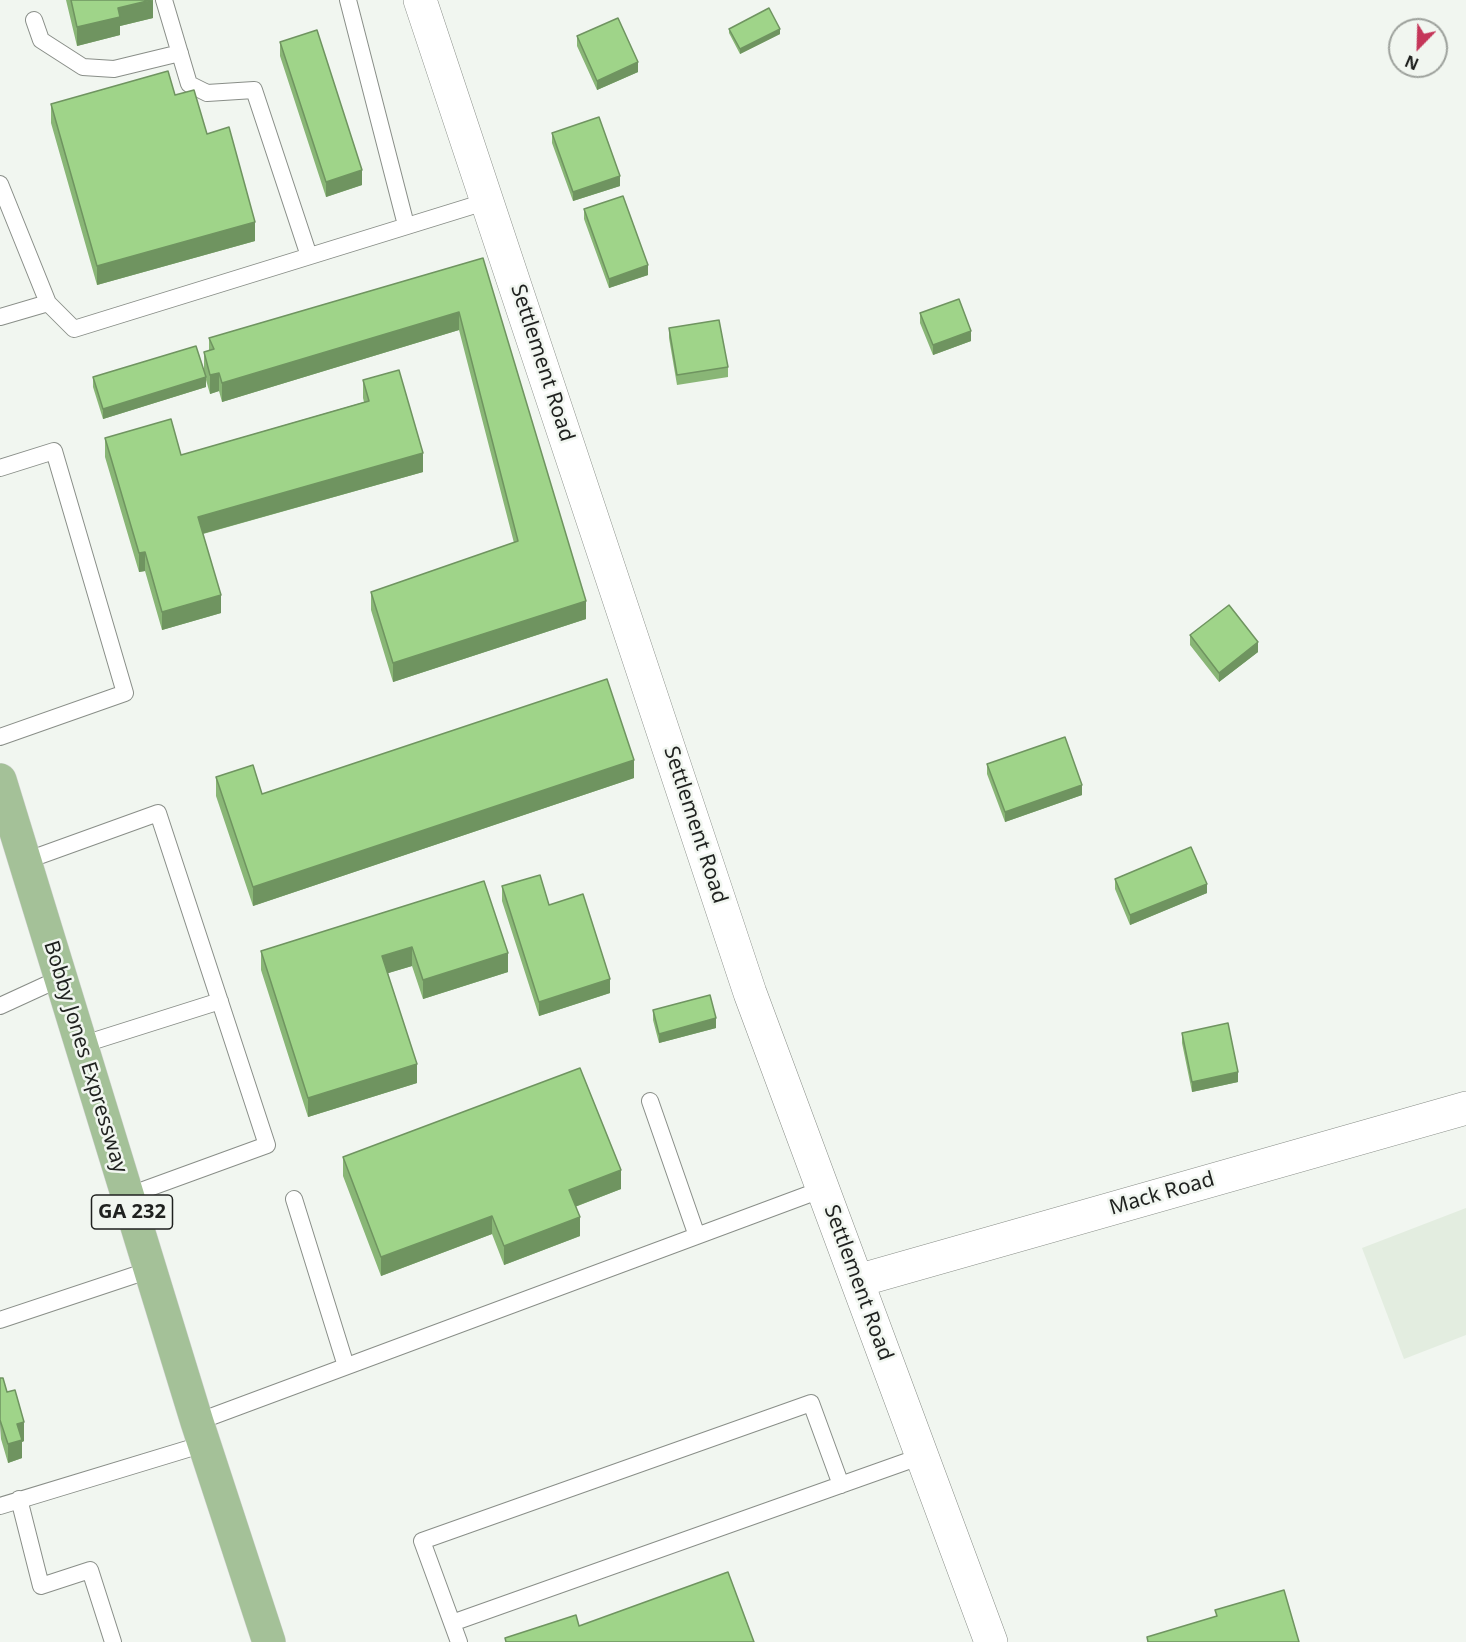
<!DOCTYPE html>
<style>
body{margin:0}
#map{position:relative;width:1466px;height:1642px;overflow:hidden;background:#f1f6f0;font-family:"Noto Sans",sans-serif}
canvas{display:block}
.north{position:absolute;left:1388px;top:18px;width:60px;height:60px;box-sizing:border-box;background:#f1f6f0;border:2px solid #9da19c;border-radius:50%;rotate:203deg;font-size:16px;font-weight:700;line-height:24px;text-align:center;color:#1f211f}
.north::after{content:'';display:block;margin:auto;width:21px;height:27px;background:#c53659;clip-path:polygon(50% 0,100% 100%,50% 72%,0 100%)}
</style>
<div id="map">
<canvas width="1466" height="1642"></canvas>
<div class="north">N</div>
</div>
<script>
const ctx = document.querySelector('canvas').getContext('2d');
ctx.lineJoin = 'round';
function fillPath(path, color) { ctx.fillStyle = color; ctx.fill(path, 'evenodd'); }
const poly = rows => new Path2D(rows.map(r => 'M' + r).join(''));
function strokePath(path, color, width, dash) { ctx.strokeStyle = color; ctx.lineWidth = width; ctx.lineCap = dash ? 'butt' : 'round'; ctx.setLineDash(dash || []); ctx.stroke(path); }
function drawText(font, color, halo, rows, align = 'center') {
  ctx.font = font + ' "Noto Sans",sans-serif'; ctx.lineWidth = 5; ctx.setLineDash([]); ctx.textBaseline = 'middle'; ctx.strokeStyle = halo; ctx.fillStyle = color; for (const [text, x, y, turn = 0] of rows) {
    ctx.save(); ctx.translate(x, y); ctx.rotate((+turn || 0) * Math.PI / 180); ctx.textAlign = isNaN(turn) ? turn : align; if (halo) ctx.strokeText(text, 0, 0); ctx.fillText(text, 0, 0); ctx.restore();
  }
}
fillPath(poly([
 [1466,1208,1466,1335,1404,1359,1362,1248]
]), '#e3ede0');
const service = poly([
 [164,0,189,84,207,93,254,90,309,256],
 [348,0,406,225],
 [34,20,41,40,83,67,114,69,180,53],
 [0,184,48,303],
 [0,317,48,303,74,329,488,201],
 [0,468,54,451,125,693,0,737],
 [25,861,158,813,267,1145,127,1196],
 [0,1006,61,978],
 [81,1045,220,1001],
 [650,1101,697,1236],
 [294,1199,346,1366],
 [0,1320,150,1270],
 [197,1422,823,1189],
 [19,1499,41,1586,90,1570,113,1642],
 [0,1506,204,1444],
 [452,1623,922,1456],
 [459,1642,422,1541,811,1403,841,1485]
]);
const minor = poly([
 [420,0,750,993,991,1642],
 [857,1281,1466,1108]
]);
const primary = poly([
 [0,780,197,1422,269,1642]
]);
strokePath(service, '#898e88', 18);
strokePath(minor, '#898e88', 34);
strokePath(primary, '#d2d3d2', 34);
strokePath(service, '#fff', 16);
strokePath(minor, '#fff', 33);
strokePath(primary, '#a4c198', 33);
fillPath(poly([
 [66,0,153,0,153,18,120,26,120,35,77,46],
 [729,29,780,34,740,54,729,33],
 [577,36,638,72,597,90,577,46],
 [280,42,362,185,326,197,280,56],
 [175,95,207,134,255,241,97,285,51,123,51,104],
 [552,133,620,186,573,201,552,143],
 [584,209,648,275,609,288,584,219],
 [483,258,586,619,393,682,371,610,371,592,514,543,459,330,222,402,219,391,210,394,206,380,206,387,103,419,93,387,93,377,204,370,204,352,209,351,209,338],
 [920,313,971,341,933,355,920,323],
 [669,328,728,367,728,377,677,385,669,338],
 [363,380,423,472,203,534,221,613,162,630,145,571,139,572,105,457,105,438,181,455,364,402,363,398],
 [1190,635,1258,652,1219,682,1190,645],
 [987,764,1082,795,1005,822,987,774],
 [216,777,262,794,634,778,253,906,216,796],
 [1115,879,1207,893,1130,925,1115,889],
 [484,881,508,972,423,999,412,966,388,973,417,1083,308,1117,261,970,261,951],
 [502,886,549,905,610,993,539,1016,502,901],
 [653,1010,716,1028,659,1043,653,1020],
 [1182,1033,1238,1082,1192,1092,1182,1043],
 [343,1157,621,1189,575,1207,580,1236,504,1265,492,1234,381,1276,343,1176],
 [0,1378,24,1441,22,1442,22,1458,8,1463,1,1439]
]), '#89b676');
fillPath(poly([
 [153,0,153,18,120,26,120,35,77,46,77,27,118,8],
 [780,29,780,34,740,54,740,49],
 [638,62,638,72,597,90,597,81],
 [362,170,362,185,326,197,326,182],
 [620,176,620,186,573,201,573,192],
 [255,222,255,241,97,285,97,266],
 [648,265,648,275,609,288,609,279],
 [459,312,459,330,222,402,222,383],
 [971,331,971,341,933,355,933,345],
 [219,373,219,391,210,394,210,375],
 [206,377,206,387,103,419,103,409],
 [423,453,423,472,198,535,198,517],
 [145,552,145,571,139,572,139,553],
 [221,595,221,613,162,630,162,612],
 [586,601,586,619,393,682,393,663],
 [1258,642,1258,652,1219,682,1219,673],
 [634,760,634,778,253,906,253,887],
 [1082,785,1082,795,1005,822,1005,812],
 [1207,884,1207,893,1130,925,1130,915],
 [412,947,412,966,382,975,382,956],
 [508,953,508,972,423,999,423,980],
 [610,979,610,993,539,1016,539,1002],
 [716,1018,716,1028,659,1043,659,1034],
 [417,1064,417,1083,308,1117,308,1098],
 [1238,1072,1238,1082,1192,1092,1192,1082],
 [621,1170,621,1189,569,1209,569,1190],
 [492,1216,492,1234,381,1276,381,1257],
 [580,1217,580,1236,504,1265,504,1246],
 [0,1420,1,1420,0,1439],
 [24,1422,24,1441,22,1442,22,1458,8,1463,8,1444,17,1424]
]), '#6f9460');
const building = poly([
 [71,0,151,0,118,8,120,17,77,27,71,0],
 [769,8,780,29,740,49,729,29,769,8],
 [618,18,638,62,597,81,577,36,618,18],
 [317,30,362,170,326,182,280,42,317,30],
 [168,71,175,95,194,90,207,134,229,127,255,222,97,266,51,104,168,71],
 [599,117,620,176,573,192,552,133,599,117],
 [623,196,648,265,609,279,584,209,623,196],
 [483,258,586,601,393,663,371,592,518,541,459,312,222,383,219,373,210,375,204,352,214,349,209,338,483,258],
 [959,299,971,331,933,345,920,313,959,299],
 [719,320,728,367,677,375,669,328,719,320],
 [196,346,206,377,103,409,93,377,196,346],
 [399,370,423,453,198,517,221,595,162,612,145,552,139,553,105,438,171,419,181,455,369,401,363,380,399,370],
 [1229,605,1258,642,1219,673,1190,635,1229,605],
 [607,679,634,760,253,887,216,777,253,765,262,794,607,679],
 [1065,737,1082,785,1005,812,987,764,1065,737],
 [1191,847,1207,884,1130,915,1115,879,1191,847],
 [540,875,549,905,583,894,610,979,539,1002,502,886,540,875],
 [484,881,508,953,423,980,412,947,382,956,417,1064,308,1098,261,951,484,881],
 [710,995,716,1018,659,1034,653,1010,710,995],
 [1228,1023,1238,1072,1192,1082,1182,1033,1228,1023],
 [580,1068,621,1170,569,1190,580,1217,504,1246,492,1216,381,1257,343,1157,580,1068],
 [0,1378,3,1378,7,1392,15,1390,24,1422,17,1424,22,1440,8,1444,0,1420,0,1378],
 [728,1572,754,1642,506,1642,505,1638,576,1615,579,1626,728,1572],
 [1284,1590,1299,1642,1148,1642,1147,1637,1217,1616,1215,1610,1284,1590]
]);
fillPath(building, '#9fd489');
strokePath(building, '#6f9460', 1.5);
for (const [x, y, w] of [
 [132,1212,81]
]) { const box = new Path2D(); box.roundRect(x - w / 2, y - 17, w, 34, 4.5); ctx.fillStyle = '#f1f6f0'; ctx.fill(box); strokePath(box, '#1f211f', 1.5); }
drawText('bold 20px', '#1f211f', null, [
 ["GA 232",132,1212]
]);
drawText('21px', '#1f211f', '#f1f6f0', [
 ["Settlement Road",542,363,72],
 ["Settlement Road",695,825,72],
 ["Bobby Jones Expressway",85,1057,73],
 ["Mack Road",1162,1194,-16],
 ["Settlement Road",858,1283,70]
]);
</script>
